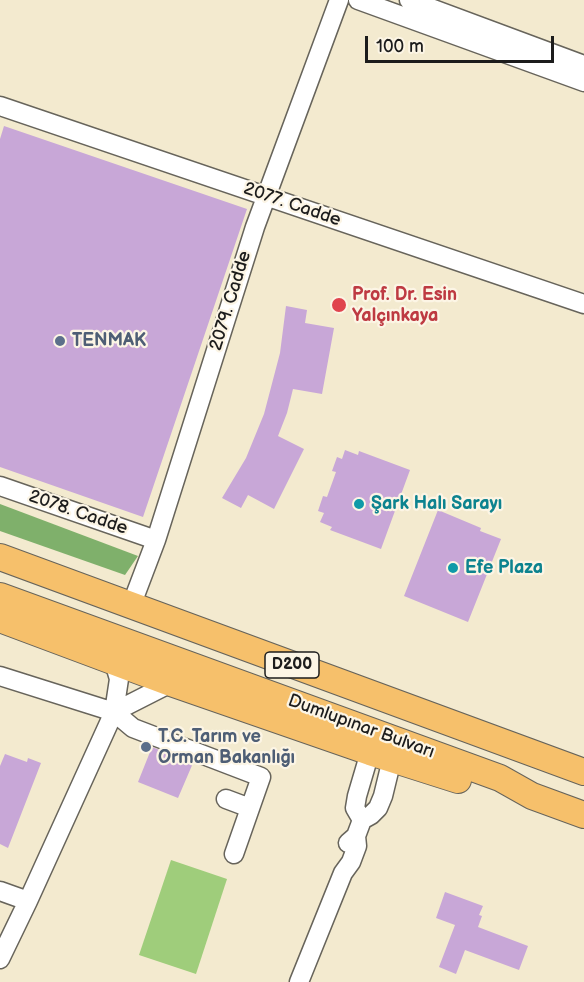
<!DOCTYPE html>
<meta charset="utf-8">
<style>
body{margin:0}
#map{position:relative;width:584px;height:982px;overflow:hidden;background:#f3eacf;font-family:"Balsamiq Sans",sans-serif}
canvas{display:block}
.scale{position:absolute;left:365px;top:36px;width:189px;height:27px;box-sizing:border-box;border:3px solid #1c1c1c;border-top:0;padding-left:8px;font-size:18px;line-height:21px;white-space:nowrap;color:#1c1c1c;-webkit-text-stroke:4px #fcf5e5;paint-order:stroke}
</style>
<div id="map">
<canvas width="584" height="982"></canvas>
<div class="scale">100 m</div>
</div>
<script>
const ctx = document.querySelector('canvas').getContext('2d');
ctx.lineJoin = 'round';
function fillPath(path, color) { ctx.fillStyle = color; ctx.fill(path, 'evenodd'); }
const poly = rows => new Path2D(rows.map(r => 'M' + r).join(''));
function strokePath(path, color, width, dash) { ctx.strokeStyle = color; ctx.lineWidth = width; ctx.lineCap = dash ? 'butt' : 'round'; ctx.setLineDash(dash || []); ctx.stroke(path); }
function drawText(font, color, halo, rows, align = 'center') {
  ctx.font = font + ' "Balsamiq Sans",sans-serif'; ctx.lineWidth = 4.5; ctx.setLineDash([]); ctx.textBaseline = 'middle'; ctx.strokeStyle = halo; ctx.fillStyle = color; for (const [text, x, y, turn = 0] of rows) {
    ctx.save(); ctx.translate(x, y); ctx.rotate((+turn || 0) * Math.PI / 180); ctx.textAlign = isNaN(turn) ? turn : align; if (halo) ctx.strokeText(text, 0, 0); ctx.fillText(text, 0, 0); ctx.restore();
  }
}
fillPath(poly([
 [171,860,227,879,196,974,139,955]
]), '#9fcd7b');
fillPath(poly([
 [0,504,138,556,125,575,0,531]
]), '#7fb06b');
fillPath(poly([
 [4,126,247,209,143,517,0,467,0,139],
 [286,306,307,310,305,323,334,328,322,394,293,389,287,413,278,436,304,449,274,509,248,495,241,508,222,498,246,458,264,414,280,353],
 [345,450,358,455,359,451,410,470,381,549,330,530,332,527,320,522,324,513,318,511,323,496,327,497,336,472,332,471,337,457,342,459],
 [438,510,481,528,480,531,501,539,468,622,404,596],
 [152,747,193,763,178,798,138,782],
 [5,754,27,762,28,758,41,763,8,848,0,844,0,766],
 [445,892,483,906,479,915,482,916,478,927,528,946,519,970,465,950,456,974,439,967,455,925,436,918]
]), '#c8a7d7');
const minor = poly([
 [358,0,584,82],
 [409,0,584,65],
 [0,106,584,304],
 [0,486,156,540],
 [131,606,156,540,255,227,339,0],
 [0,676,114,712,133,728,261,777,234,854],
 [114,712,171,683],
 [226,799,250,808],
 [362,820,355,808,357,796,370,752],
 [348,843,356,836,362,820,371,815,378,808,383,796,392,759],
 [0,891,28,901,114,712,119,679,114,662],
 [0,959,28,901],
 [299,982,343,873,351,862,357,846,356,836]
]);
const highway = poly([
 [0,557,584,772],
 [0,596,500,778,532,796,584,815],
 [0,619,171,683,370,752,458,780]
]);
strokePath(minor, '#67645b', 21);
strokePath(highway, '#67645b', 28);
strokePath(minor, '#fff', 18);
strokePath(highway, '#f6c06b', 26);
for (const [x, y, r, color] of [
 [339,305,8,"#e0444e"],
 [60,341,6,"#5c6f8a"],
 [359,504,6,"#0f9aa8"],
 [453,568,6,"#0f9aa8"],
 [146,747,6,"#5c6f8a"]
]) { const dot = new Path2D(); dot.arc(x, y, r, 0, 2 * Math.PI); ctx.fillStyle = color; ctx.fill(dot); strokePath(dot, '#fcf5e5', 2); }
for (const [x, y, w] of [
 [292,665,54]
]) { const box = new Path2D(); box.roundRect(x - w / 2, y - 13, w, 26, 4.5); ctx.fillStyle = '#fcf5e5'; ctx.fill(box); strokePath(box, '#1c1c1c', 1.5); }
drawText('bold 16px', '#1c1c1c', null, [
 ["D200",292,665]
]);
drawText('18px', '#1c1c1c', '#fcf5e5', [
 ["2077. Cadde",292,205,19],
 ["2079. Cadde",231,301,-73],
 ["2078. Cadde",78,513,19],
 ["Dumlupınar Bulvarı",361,727,20]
]);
drawText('bold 18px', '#be3a42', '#fcf5e5', [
 ["Prof. Dr. Esin",352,295],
 ["Yalçınkaya",352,316]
], 'left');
drawText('bold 18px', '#4e5e75', '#fcf5e5', [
 ["TENMAK",72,341],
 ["T.C. Tarım ve",158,737],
 ["Orman Bakanlığı",158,758]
], 'left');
drawText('bold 18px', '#0d838f', '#fcf5e5', [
 ["Şark Halı Sarayı",371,504],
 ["Efe Plaza",465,568]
], 'left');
</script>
